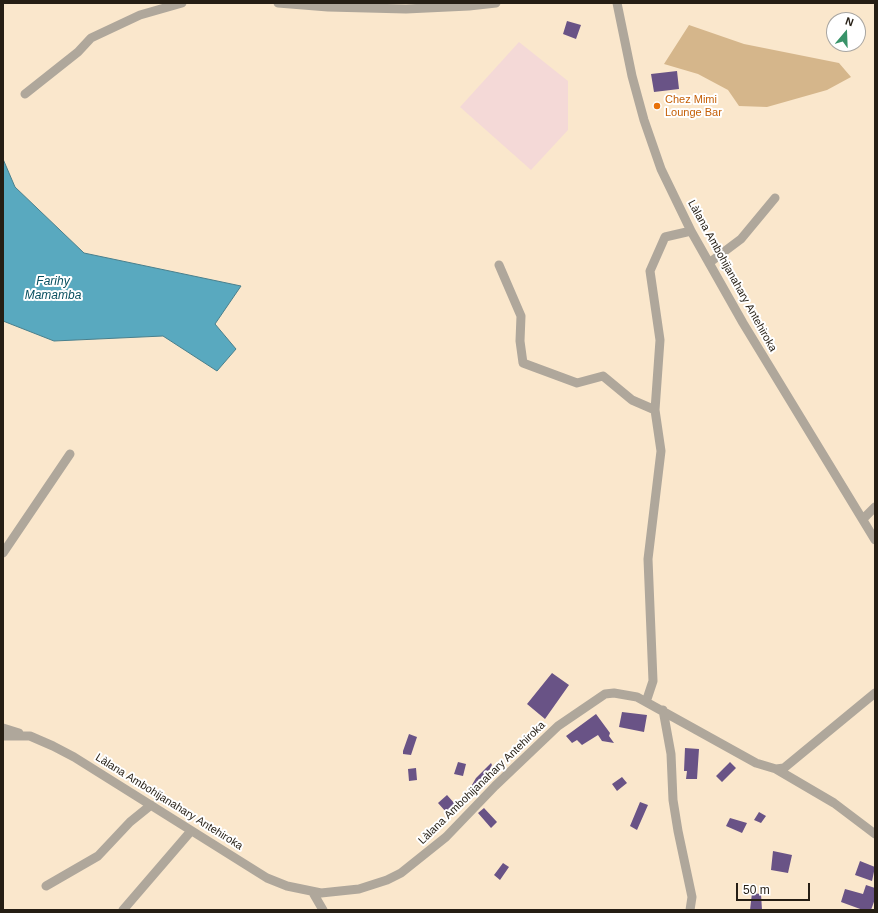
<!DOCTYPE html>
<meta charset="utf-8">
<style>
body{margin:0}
#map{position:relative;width:878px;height:913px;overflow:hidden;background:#fae7cc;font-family:Arial,sans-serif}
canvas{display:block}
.frame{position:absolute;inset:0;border:4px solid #251e14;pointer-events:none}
.north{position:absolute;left:826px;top:12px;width:40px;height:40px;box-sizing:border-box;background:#fff;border:1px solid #a8a5a1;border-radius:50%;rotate:19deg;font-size:11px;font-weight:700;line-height:16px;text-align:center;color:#251e14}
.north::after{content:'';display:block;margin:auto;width:14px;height:18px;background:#389369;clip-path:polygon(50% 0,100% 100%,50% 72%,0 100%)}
.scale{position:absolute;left:736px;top:883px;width:74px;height:18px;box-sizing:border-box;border:2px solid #251e14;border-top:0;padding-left:5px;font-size:12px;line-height:14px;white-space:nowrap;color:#251e14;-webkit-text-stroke:3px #fff;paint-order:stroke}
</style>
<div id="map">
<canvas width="878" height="913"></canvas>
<div class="frame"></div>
<div class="north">N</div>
<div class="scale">50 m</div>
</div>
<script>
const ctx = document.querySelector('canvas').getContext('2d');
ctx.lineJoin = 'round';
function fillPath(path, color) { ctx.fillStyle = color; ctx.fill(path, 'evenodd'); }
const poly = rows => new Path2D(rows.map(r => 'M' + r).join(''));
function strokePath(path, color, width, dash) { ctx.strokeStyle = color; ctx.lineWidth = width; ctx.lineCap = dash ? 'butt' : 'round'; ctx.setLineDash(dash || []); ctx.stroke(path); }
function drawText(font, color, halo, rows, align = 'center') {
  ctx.font = font + ' Arial,sans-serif'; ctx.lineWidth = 4; ctx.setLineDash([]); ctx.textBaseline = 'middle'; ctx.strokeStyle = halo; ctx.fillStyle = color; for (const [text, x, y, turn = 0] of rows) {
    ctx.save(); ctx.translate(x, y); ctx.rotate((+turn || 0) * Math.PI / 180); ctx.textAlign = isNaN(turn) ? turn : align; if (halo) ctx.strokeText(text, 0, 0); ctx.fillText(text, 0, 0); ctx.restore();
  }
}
fillPath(poly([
 [519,42,568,81,568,130,531,170,460,107]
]), '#f4d9d7');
fillPath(poly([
 [689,25,744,44,839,63,851,77,827,90,767,107,739,106,728,90,698,74,664,64]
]), '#d5b68b');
const water = poly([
 [3,159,15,187,84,253,241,286,215,324,236,349,217,371,163,336,54,341,3,321,3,159]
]);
fillPath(water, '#59a9bf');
strokePath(water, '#497f8c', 1);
fillPath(poly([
 [567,21,581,25,576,39,563,34],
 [677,71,679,89,654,92,651,74],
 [552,673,569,685,545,719,527,704],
 [622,712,647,715,644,732,619,727],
 [596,714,610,733,609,736,614,743,602,741,598,735,582,745,577,740,572,743,566,736],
 [409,734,417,737,411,755,403,754,403,751],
 [685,748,699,749,697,779,686,779,687,771,684,771],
 [458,762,466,764,463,776,454,774],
 [730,762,736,768,722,782,716,776],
 [491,763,492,765,479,789,463,804,462,802,476,778],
 [416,768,417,780,409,781,408,769],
 [622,777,627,783,617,791,612,784],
 [447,795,455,804,446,812,438,803],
 [640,802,648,805,637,830,630,826],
 [484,808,497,822,491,828,478,813],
 [759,812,766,816,761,823,754,820],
 [730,818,747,823,742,833,726,826],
 [773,851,792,855,788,873,771,870],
 [860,861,875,867,872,881,855,875],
 [503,863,509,867,500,880,494,875],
 [866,885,875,888,875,899,871,910,863,910,841,902,845,889,863,894],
 [752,893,761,894,762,910,750,910]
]), '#695386');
strokePath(poly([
 [278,3,328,7,406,9,469,6,496,3],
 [617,3,632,76,644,120,661,169,691,231,743,323,875,540],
 [25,94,78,52,91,38,140,15,182,3],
 [709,263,741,239,775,198],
 [499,265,521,316,520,341,523,363,577,383,603,376,632,400,655,410],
 [863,519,875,507],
 [3,553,70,454],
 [646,702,653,681,648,559,661,451,655,410,660,340,650,271,665,237,691,231],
 [663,710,671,754,673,800,678,831,692,897,690,910],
 [3,728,19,733],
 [3,736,30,736,53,746,74,757,267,878,287,886,321,893,359,889,387,880,401,873,446,837,495,786,558,726,605,694,614,693,637,697,756,763,776,769,784,768,875,693],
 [776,769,834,803,875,834],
 [46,886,98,856,130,822,151,805],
 [312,891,323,910],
 [123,910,191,831]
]), '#afa79b', 9);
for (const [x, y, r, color] of [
 [657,106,4,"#e8710a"]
]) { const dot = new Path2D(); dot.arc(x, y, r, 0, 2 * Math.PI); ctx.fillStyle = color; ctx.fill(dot); strokePath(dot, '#fff', 1.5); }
drawText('11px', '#c56008', '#fff', [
 ["Chez Mimi",665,100],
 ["Lounge Bar",665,113]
], 'left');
drawText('11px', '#251e14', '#fff', [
 ["Làlana Ambohijanahary Antehiroka",732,276,61],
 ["Làlana Ambohijanahary Antehiroka",482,783,-44],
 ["Làlana Ambohijanahary Antehiroka",169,802,32]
]);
drawText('italic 12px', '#095060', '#fff', [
 ["Farihy",53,282],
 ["Mamamba",53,296]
]);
</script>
